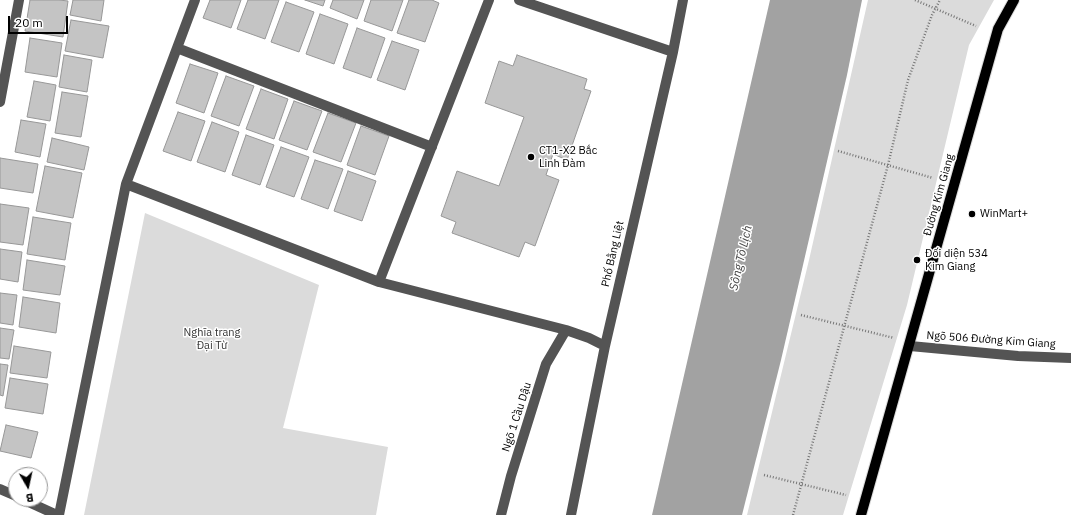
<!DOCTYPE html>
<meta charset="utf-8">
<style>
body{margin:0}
#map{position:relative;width:1071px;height:515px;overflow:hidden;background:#fff;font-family:"IBM Plex Sans",sans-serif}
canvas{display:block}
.north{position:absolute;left:8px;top:467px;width:40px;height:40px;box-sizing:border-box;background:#fff;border:1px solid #999;border-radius:50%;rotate:171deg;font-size:11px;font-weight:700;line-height:16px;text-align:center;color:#000}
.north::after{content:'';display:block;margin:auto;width:14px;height:18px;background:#000;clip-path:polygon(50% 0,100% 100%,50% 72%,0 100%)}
.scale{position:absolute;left:8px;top:16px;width:60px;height:18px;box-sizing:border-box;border:2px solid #000;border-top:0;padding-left:5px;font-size:12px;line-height:14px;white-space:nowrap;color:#000;-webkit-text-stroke:3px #fff;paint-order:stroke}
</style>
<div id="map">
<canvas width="1071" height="515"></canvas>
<div class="north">B</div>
<div class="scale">20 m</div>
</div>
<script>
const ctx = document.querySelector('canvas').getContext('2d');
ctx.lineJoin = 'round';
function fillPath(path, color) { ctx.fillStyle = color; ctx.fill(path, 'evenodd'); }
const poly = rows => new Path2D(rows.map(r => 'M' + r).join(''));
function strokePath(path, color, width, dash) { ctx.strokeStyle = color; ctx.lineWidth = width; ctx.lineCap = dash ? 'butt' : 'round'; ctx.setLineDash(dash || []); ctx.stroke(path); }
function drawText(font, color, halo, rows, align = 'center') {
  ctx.font = font + ' "IBM Plex Sans",sans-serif'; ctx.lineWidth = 3; ctx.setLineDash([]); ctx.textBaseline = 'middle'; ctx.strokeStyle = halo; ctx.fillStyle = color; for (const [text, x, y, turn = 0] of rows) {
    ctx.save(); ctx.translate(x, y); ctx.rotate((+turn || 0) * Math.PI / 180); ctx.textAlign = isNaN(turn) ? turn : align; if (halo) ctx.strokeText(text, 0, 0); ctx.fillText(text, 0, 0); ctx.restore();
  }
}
fillPath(poly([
 [868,0,994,0,969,45,907,305,843,515,747,515,809,260],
 [145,213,319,285,283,428,388,447,376,515,84,515]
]), '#dbdbdb');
fillPath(poly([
 [770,0,862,0,847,75,781,360,742,515,652,515]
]), '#a2a2a2');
const building = poly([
 [30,0,59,0,68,1,63,37,25,31,30,0],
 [73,0,104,0,101,21,70,15,73,0],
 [210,0,241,0,231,28,203,18,210,0],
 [248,0,279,0,265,39,237,29,248,0],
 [305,0,325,0,323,6,305,0],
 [333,0,364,0,357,19,330,8,333,0],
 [371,0,403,0,392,31,364,21,371,0],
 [409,0,432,0,439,3,425,42,397,33,409,0],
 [286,2,314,12,299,52,271,42,286,2],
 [320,14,348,24,334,64,306,54,320,14],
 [71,20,109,26,103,58,65,51,71,20],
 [357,28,385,38,371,78,343,68,357,28],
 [30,38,62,43,57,77,25,72,30,38],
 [392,41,419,50,405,90,377,80,392,41],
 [64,55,92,60,87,92,59,87,64,55],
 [517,55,587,79,584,89,591,91,567,160,553,154,546,175,559,180,535,246,525,242,519,257,452,233,456,222,441,216,457,171,499,186,524,117,485,103,499,61,513,66,517,55],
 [190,64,218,73,204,113,176,103,190,64],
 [226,76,254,86,239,126,211,116,226,76],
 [34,81,56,85,50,121,27,117,34,81],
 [261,89,288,99,274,139,246,129,261,89],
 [62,92,88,96,81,137,55,133,62,92],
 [294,101,322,111,307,150,279,140,294,101],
 [178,112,205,121,191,161,163,151,178,112],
 [328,113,356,123,341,162,313,152,328,113],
 [21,120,46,124,40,157,15,152,21,120],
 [212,122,239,132,225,172,197,162,212,122],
 [361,126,389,136,375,175,347,165,361,126],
 [246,135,274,145,260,185,232,175,246,135],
 [52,138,89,147,84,170,47,162,52,138],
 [281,147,309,157,294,197,266,187,281,147],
 [0,158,38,164,33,193,0,188,0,158],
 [315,160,343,169,328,209,301,199,315,160],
 [45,166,82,173,73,218,36,211,45,166],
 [348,171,376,181,362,221,334,211,348,171],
 [0,204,29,208,23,245,0,242,0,204],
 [33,217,71,223,65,260,27,254,33,217],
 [0,249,22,252,18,282,0,279,0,249],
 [27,260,65,266,60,295,23,290,27,260],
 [0,293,17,295,13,325,0,323,0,293],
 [23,297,60,303,56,333,19,327,23,297],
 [0,328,14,330,9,359,0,358,0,328],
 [14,346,51,352,47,378,10,373,14,346],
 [0,364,8,365,3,396,0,395,0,364],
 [10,378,48,384,43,414,5,408,10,378],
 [6,425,38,432,31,458,0,451,6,425]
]);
fillPath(building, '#c4c4c4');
strokePath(building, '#989898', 1);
const major = poly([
 [861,515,998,29,1014,0]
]);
strokePath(major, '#dbdbdb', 12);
strokePath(poly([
 [915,0,976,26],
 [838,151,933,178],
 [801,315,894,338],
 [764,475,846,495],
 [793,515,888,165,908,80,932,15,940,0]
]), '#767676', 2.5, [1, 2]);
strokePath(poly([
 [519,0,673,52],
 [177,48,432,147],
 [0,102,19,0],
 [126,184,379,282,566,330,589,338,605,346],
 [379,282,489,0],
 [910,346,1018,356,1071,358],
 [0,489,16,496],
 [22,499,57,515],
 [59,515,126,184,195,0],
 [501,515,511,476,546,364,566,330],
 [571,515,605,346,673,52,683,0]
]), '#545454', 10);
strokePath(major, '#000', 10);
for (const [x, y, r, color] of [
 [531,157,4,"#000"],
 [972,214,4,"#000"],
 [917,260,4,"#000"]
]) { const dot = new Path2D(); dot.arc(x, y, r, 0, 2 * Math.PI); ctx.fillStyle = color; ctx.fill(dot); strokePath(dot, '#fff', 1.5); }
drawText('11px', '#000', '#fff', [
 ["CT1-X2 Bắc",539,151],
 ["Linh Đàm",539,164],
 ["WinMart+",980,214],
 ["Đối diện 534",925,254],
 ["Kim Giang",925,267]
], 'left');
drawText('11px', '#000', '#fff', [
 ["Đường Kim Giang",939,195,-74],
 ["Phố Bằng Liệt",613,254,-77],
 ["Ngõ 506 Đường Kim Giang",991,340,4],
 ["Ngõ 1 Cầu Dậu",517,417,-72]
]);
drawText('11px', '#323232', '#fff', [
 ["Nghĩa trang",212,333],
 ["Đại Từ",212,346]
]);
drawText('italic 12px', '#434343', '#fff', [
 ["Sông Tô Lịch",741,258,-77]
]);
</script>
